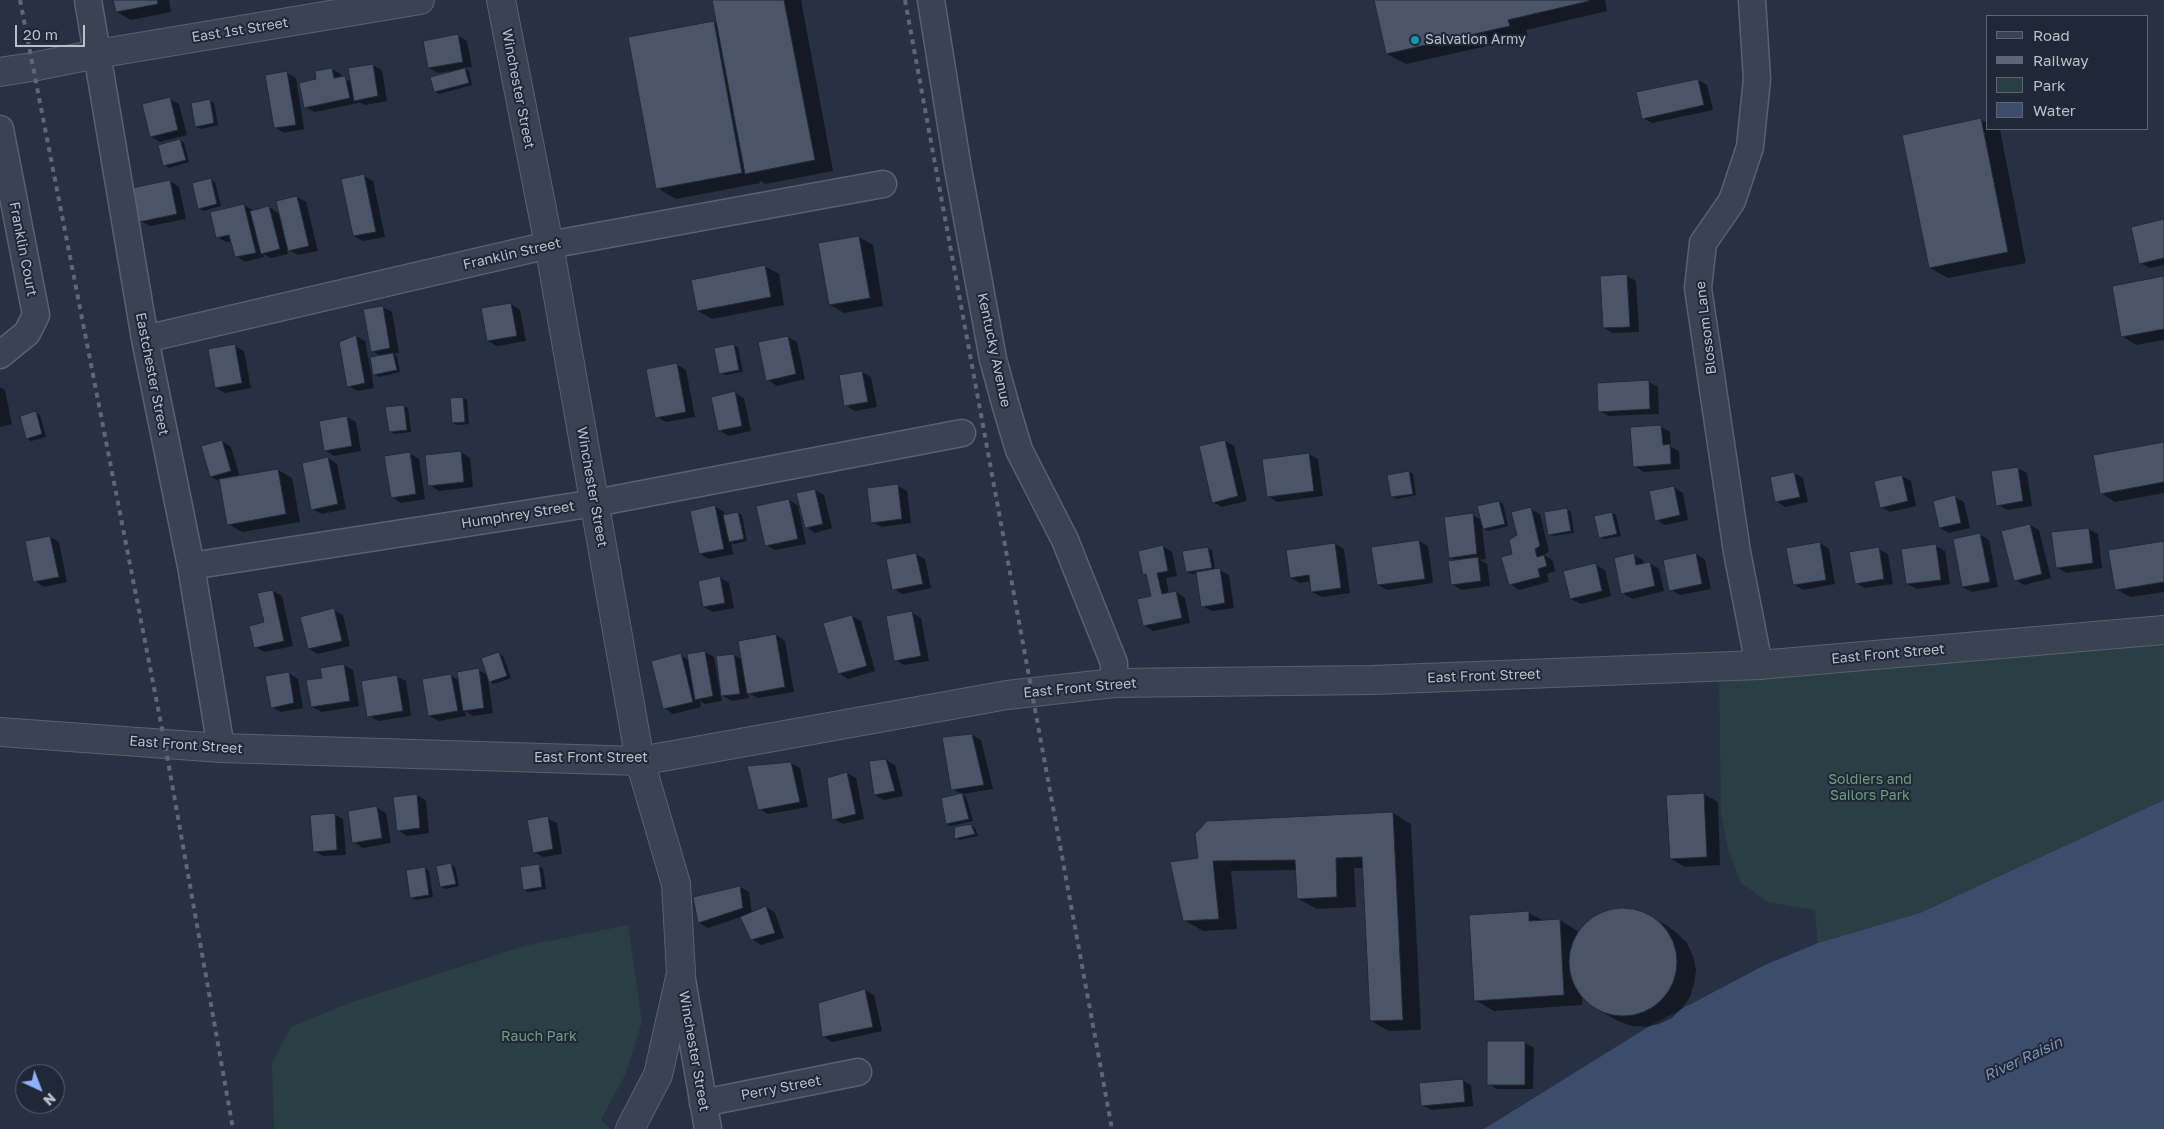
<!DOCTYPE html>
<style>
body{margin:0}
#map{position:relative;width:2164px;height:1129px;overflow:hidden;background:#273143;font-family:"Golos Text",sans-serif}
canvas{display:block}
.legend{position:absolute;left:1986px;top:15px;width:162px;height:115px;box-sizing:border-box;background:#202838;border:1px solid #5d6474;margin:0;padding:6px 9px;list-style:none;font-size:15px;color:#b8bfcd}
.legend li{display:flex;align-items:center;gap:10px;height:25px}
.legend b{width:25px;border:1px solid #5d6474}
.north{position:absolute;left:15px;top:1064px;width:50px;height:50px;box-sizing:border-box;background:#202838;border:1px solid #5d6474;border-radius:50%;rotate:137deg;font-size:14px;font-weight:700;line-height:20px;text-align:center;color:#b8bfcd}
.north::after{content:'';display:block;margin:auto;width:18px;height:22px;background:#90b1fa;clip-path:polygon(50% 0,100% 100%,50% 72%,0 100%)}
.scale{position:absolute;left:15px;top:25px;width:70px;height:22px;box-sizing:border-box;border:2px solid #b8bfcd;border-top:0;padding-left:6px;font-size:15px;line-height:18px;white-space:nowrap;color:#b8bfcd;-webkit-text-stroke:4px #202838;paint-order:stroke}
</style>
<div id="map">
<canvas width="2164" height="1129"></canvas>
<ul class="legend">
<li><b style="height:6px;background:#3b4353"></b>Road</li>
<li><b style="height:6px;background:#5d677a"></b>Railway</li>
<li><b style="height:14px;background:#293f44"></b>Park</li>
<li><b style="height:14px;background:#3c4d6c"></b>Water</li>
</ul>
<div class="north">N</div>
<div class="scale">20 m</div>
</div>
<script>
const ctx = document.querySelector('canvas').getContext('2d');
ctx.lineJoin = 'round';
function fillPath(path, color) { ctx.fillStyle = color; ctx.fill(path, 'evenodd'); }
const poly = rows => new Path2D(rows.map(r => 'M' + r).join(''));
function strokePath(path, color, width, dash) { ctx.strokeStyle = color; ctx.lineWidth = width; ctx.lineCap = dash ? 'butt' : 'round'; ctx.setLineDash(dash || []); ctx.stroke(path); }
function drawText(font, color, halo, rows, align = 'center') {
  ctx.font = font + ' "Golos Text",sans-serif'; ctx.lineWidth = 4; ctx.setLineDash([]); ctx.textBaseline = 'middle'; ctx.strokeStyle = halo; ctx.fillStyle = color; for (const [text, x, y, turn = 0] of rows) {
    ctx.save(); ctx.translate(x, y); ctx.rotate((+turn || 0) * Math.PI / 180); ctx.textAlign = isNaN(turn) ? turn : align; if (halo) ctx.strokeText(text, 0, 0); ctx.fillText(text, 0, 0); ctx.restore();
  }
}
fillPath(poly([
 [2164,630,2164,800,1920,913,1818,943,1815,910,1768,902,1741,883,1728,849,1721,815,1719,667],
 [628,925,642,1022,625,1075,601,1119,610,1129,274,1129,272,1063,291,1027,349,1003,524,946]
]), '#293f44');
fillPath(poly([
 [2164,800,2164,1129,1484,1129,1653,1024,1765,965,1818,943,1920,913]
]), '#3c4d6c');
fillPath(poly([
 [114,0,169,0,171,12,131,20,117,12],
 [714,0,801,0,833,171,765,184,759,180,760,183,676,199,657,188,713,22,718,25],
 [1375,0,1605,0,1607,11,1526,30,1528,37,1406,64,1387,54],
 [458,36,467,41,472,67,464,68,469,71,472,85,439,94,435,91,450,71,438,73,429,68],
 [372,65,382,70,387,101,365,105,358,102,358,103,315,112,305,107,332,69,341,74,342,78,352,82],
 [287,73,296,78,304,129,284,133,275,127],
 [1698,80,1707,85,1713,110,1652,123,1643,118],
 [170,99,179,104,187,135,160,142,151,137],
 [209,100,214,103,218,125,201,129,196,127],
 [1981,120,1988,123,1988,129,2000,130,2026,263,1948,278,1930,268],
 [180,140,184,143,189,162,169,168,164,165],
 [364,176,373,181,385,237,363,241,354,236],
 [211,180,215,182,221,206,203,211,199,208],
 [170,181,179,187,186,219,150,226,140,221],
 [297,197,306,202,318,251,298,255,287,249,288,254,271,258,263,254,264,257,245,262,236,256,232,241,227,242,217,237,244,205,253,210,269,207,280,214],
 [2164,220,2164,265,2150,268,2140,263],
 [859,237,873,245,883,306,844,313,830,305],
 [764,266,779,274,784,305,712,319,698,311],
 [1627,276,1636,281,1639,332,1613,333,1604,328],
 [2164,277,2164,340,2136,345,2122,336],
 [511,304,520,310,526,341,497,346,488,341],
 [382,307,392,312,399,353,393,354,397,356,400,372,379,377,374,374,381,356,372,351],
 [356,336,365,341,374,388,358,391,348,386,341,343],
 [787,337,797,342,805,379,777,386,768,380],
 [733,345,738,347,743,372,725,375,721,373],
 [235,346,244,351,251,388,225,393,216,388],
 [676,364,686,370,695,417,666,422,657,417],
 [862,372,871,377,877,407,855,411,845,405,840,376],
 [1649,382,1658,387,1659,414,1609,416,1599,411],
 [0,387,5,390,12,424,0,427],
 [735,393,744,398,751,431,729,436,719,430],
 [462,398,467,400,469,424,458,425,453,423],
 [404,406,408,408,411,432,394,434,390,431],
 [36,413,40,415,46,437,31,441,27,438],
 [347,417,356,422,361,451,334,456,325,450],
 [1661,427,1670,432,1671,447,1679,451,1680,469,1644,472,1634,466],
 [222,441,231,447,240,477,278,470,292,478,300,522,242,532,228,524,221,482,211,477],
 [1225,441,1234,446,1247,501,1222,507,1213,502],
 [2164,443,2164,493,2115,502,2101,493],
 [461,452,470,458,473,487,439,491,430,485],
 [409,453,419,459,425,499,401,503,392,497],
 [1309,454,1318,459,1323,496,1277,502,1268,496],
 [328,458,337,464,346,509,322,514,312,509],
 [2017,468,2027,473,2032,506,2007,510,1998,505],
 [1409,472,1413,474,1416,495,1397,499,1392,496],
 [1794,473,1803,478,1808,502,1785,507,1776,501,1771,478],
 [1901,476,1911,481,1916,506,1890,512,1881,507],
 [898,486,907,491,911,523,882,527,872,522],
 [1674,487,1683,493,1688,520,1665,525,1656,520],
 [815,490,824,495,832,528,815,533,806,527],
 [1954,497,1964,502,1970,528,1949,533,1940,528],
 [789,500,798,506,806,544,775,550,766,545],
 [1499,502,1503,504,1508,526,1488,531,1482,528,1486,559,1480,560,1487,564,1490,586,1461,590,1452,584,1457,561,1450,557,1472,515,1482,520],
 [715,506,724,512,725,516,738,513,742,515,747,541,734,544,731,542,733,554,709,559,700,554],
 [1531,509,1540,514,1549,551,1544,555,1553,561,1555,571,1547,574,1549,582,1519,590,1510,584,1514,555,1518,536],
 [1567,509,1571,512,1574,533,1553,536,1549,534],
 [1612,513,1616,515,1621,536,1604,539,1600,537,1596,516],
 [2030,525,2039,530,2051,578,2024,585,2015,580],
 [2088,529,2098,534,2102,568,2066,573,2057,567],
 [1980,535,1989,540,1998,587,1972,592,1963,587],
 [50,537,59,542,67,582,44,587,35,581],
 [1419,541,1428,546,1433,583,1387,590,1378,585],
 [2164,542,2164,592,2130,597,2116,589],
 [1820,543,1829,549,1835,584,1803,590,1794,584],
 [1335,544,1344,549,1350,593,1322,597,1312,592,1311,581,1300,583,1291,578],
 [1163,546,1172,552,1177,576,1166,578,1169,594,1176,592,1185,598,1190,623,1153,631,1144,625,1152,597,1148,577,1144,574],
 [1936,546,1945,551,1950,584,1917,589,1907,584],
 [1208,548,1212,550,1215,570,1220,570,1229,575,1234,608,1212,611,1202,606,1198,573,1192,574,1187,572],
 [1878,549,1888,554,1893,584,1865,588,1856,583],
 [916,554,925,559,931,588,903,594,893,589],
 [1696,554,1705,560,1711,589,1680,595,1671,590],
 [1634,555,1643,560,1644,565,1650,563,1659,569,1664,591,1632,599,1622,593],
 [1595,565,1605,570,1611,596,1581,604,1571,599],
 [720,578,729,583,734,608,713,612,704,607],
 [273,591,282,596,293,646,265,652,255,647,265,623],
 [333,610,343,615,350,646,318,654,309,649],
 [912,613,921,618,929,661,904,665,895,660],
 [852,616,861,621,875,671,848,679,839,673],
 [776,635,785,641,794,692,758,698,748,693,749,698,732,701,720,694,722,701,705,704,700,701,701,707,673,714,664,708,680,655,689,660,705,652,714,657,719,687,721,686,717,657,734,655,743,660],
 [499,653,503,656,511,678,494,684,488,680,493,713,473,716,465,711,466,716,439,721,429,716,451,676,460,681,478,670,488,675],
 [344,665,353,670,359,706,322,712,312,707,324,679],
 [289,673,298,679,303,708,281,712,272,707],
 [396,676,406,681,411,716,378,721,369,716],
 [972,735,981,740,993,789,962,794,952,789],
 [886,760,895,765,903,796,884,800,875,795],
 [791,763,800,768,808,807,768,814,759,809],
 [847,773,856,778,864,819,843,824,834,819],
 [1704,794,1718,802,1720,865,1685,867,1671,859],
 [417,795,426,801,429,833,407,836,398,830],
 [962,795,966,797,973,821,951,826,947,824],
 [377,808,386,813,391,843,363,848,354,842],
 [1393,813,1411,824,1421,1030,1389,1031,1371,1021,1364,868,1354,868,1356,907,1317,909,1298,899,1297,870,1231,871,1237,929,1203,931,1184,920,1199,859],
 [334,814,343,819,346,855,323,856,314,851],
 [547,818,557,823,562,854,543,857,534,852],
 [971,825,975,828,978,836,959,840,955,838],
 [451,864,455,867,459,886,446,889,441,887],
 [538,866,543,868,546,889,528,892,524,890],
 [425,868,429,871,433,897,415,900,411,897],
 [740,887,749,892,752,913,766,907,775,913,784,938,761,945,752,939,741,917,708,928,699,923],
 [1619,909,1633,910,1646,914,1666,925,1677,933,1687,943,1693,956,1696,970,1694,984,1690,997,1682,1008,1672,1018,1659,1024,1646,1027,1632,1026,1618,1021,1599,1010,1582,996,1582,1005,1494,1011,1475,1000,1529,913,1544,921,1560,920,1579,932,1593,918,1605,911],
 [865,990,874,995,882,1031,832,1042,823,1036],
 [1525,1043,1534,1048,1533,1089,1497,1089,1488,1084],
 [1462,1080,1471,1085,1473,1106,1431,1110,1422,1105]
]), '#0007');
const building = poly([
 [113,0,157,0,158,4,116,12,113,0],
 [712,0,784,0,815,160,745,174,712,0],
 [1374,0,1589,0,1589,1,1508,20,1510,26,1386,54,1374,0],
 [714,21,742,173,656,189,628,37,714,21],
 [458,34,463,62,428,68,423,41,458,34],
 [373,64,378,96,354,101,348,68,373,64],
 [332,68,334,78,345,76,350,98,304,108,299,83,316,79,315,71,332,68],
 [465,68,469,83,434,92,430,77,465,68],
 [287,71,296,125,274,128,265,75,287,71],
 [1698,79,1704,105,1642,119,1636,92,1698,79],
 [170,97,178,130,150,137,142,104,170,97],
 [210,99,214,123,195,127,191,103,210,99],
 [1981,118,2008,252,1929,268,1902,135,1981,118],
 [180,139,186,160,163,166,158,145,180,139],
 [364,174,376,232,353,236,341,179,364,174],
 [211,178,217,204,198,209,192,183,211,178],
 [170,180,177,214,139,222,132,188,170,180],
 [297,196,309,246,288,251,276,201,297,196],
 [244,204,256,253,235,257,229,235,216,238,210,212,244,204],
 [269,206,280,249,261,254,250,211,269,206],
 [2164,219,2164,258,2139,264,2131,227,2164,219],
 [859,236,870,298,829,305,818,243,859,236],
 [765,265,771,297,697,311,691,280,765,265],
 [1627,274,1630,327,1603,328,1600,276,1627,274],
 [2164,276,2164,329,2121,337,2112,286,2164,276],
 [511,303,517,336,487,341,481,308,511,303],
 [383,306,390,348,371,352,363,309,383,306],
 [356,335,365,383,347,387,339,342,356,335],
 [788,336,796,374,766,381,758,342,788,336],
 [235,344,242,383,215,388,208,349,235,344],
 [734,344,739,370,719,374,714,348,734,344],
 [393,353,397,370,373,375,370,357,393,353],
 [677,363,686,412,655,418,646,369,677,363],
 [862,371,868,402,844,406,839,375,862,371],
 [1649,380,1650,409,1598,412,1597,383,1649,380],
 [735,391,742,426,718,431,711,397,735,391],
 [463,397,465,422,452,423,450,398,463,397],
 [404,405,407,430,389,432,385,407,404,405],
 [36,411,42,434,26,439,20,416,36,411],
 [347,416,352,446,324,451,319,421,347,416],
 [1661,425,1663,445,1670,444,1671,464,1633,467,1630,427,1661,425],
 [222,440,231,471,210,477,201,446,222,440],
 [1225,440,1238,496,1212,503,1199,446,1225,440],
 [2164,442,2164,482,2100,494,2093,455,2164,442],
 [461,451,464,482,428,486,425,455,461,451],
 [410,452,416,494,391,498,384,456,410,452],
 [1309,453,1314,491,1267,497,1262,459,1309,453],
 [328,457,338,504,311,510,302,463,328,457],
 [2018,467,2023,501,1996,506,1991,471,2018,467],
 [278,469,286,514,227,525,219,479,278,469],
 [1409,471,1413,494,1391,497,1387,475,1409,471],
 [1794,472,1800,497,1775,502,1770,477,1794,472],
 [1902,475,1908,501,1880,508,1874,481,1902,475],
 [898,484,902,519,871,523,867,488,898,484],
 [1674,486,1680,515,1655,521,1649,491,1674,486],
 [815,489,823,524,805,528,796,493,815,489],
 [1955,495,1961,523,1939,528,1933,501,1955,495],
 [789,499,798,539,765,546,756,506,789,499],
 [1499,501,1505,524,1483,529,1477,506,1499,501],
 [715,505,724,549,699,554,690,511,715,505],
 [1531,507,1540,546,1535,549,1537,557,1544,555,1547,566,1538,569,1540,577,1509,585,1501,557,1512,554,1509,540,1517,535,1511,512,1531,507],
 [1567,508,1571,531,1548,535,1544,512,1567,508],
 [738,512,744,539,729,542,723,515,738,512],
 [1612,512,1617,534,1599,538,1594,516,1612,512],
 [1473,513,1477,554,1449,558,1444,517,1473,513],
 [2030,524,2042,574,2014,581,2001,531,2030,524],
 [2089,528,2093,563,2056,568,2051,532,2089,528],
 [1980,533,1990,582,1962,587,1953,539,1980,533],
 [50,536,59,577,33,582,25,541,50,536],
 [1419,540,1425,579,1377,585,1371,547,1419,540],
 [2164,541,2164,582,2115,590,2108,550,2164,541],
 [1820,542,1826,580,1793,585,1786,548,1820,542],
 [1335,543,1341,588,1311,592,1309,575,1290,578,1286,550,1335,543],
 [1936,544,1941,580,1906,584,1901,549,1936,544],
 [1163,545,1168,571,1157,573,1162,594,1176,591,1182,618,1143,626,1137,599,1151,596,1146,574,1143,575,1138,551,1163,545],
 [1208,547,1212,568,1186,572,1182,551,1208,547],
 [1879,547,1884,579,1855,584,1849,552,1879,547],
 [916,553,923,584,892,590,886,559,916,553],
 [1634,553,1636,565,1650,562,1655,586,1621,594,1614,558,1634,553],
 [1696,553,1702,584,1669,591,1663,560,1696,553],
 [1478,557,1481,581,1451,585,1448,561,1478,557],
 [1596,563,1602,591,1570,599,1563,571,1596,563],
 [1220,568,1225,603,1201,607,1196,572,1220,568],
 [720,576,725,603,703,607,698,581,720,576],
 [273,590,284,641,254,648,249,626,264,622,257,593,273,590],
 [334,608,342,641,308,649,300,617,334,608],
 [912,611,921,656,894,661,886,616,912,611],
 [852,615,867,666,838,674,823,623,852,615],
 [776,634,785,687,747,694,738,641,776,634],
 [705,651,713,696,695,700,687,654,705,651],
 [499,652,507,676,489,682,481,658,499,652],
 [681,653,693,702,663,709,651,661,681,653],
 [734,654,740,694,721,696,716,656,734,654],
 [344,664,350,701,311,707,306,680,322,678,320,668,344,664],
 [479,668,484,708,463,711,457,672,479,668],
 [289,672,294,703,271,708,265,676,289,672],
 [451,674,458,711,428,716,422,679,451,674],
 [397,675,403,711,367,717,361,681,397,675],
 [972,734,984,785,951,790,942,737,972,734],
 [886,759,895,791,874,795,869,761,886,759],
 [791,762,800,802,758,810,747,766,791,762],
 [847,772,856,814,832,820,827,778,847,772],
 [962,793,969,819,946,824,941,798,962,793],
 [1704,793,1707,857,1670,859,1666,795,1704,793],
 [417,794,420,828,397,831,393,797,417,794],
 [377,806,382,838,352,843,348,811,377,806],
 [1393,812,1403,1020,1370,1021,1362,857,1336,858,1337,897,1297,899,1295,860,1213,861,1219,919,1183,921,1170,862,1198,858,1195,834,1207,821,1393,812],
 [335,813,337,850,313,852,310,815,335,813],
 [548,816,553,849,533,853,527,820,548,816],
 [971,824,975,834,954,839,955,827,971,824],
 [451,863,456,884,440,887,436,866,451,863],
 [539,864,542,887,523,890,520,867,539,864],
 [425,867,429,895,410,898,406,870,425,867],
 [740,886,743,908,698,923,693,897,740,886],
 [766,906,775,933,751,940,740,917,766,906],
 '1569 962a54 54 0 1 1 108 0a54 54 0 1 1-108 0Z',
 [1529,911,1529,921,1560,919,1564,995,1474,1001,1469,915,1529,911],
 [865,989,873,1027,822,1037,818,1003,865,989],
 [1487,1041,1525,1041,1525,1085,1487,1085,1487,1041],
 [1463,1079,1465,1102,1421,1106,1419,1083,1463,1079]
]);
fillPath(building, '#4b556a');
strokePath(building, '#222a3a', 1);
const minor = poly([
 [88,0,145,339,191,566,221,748],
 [931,0,958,169,993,359,1005,403,1019,450,1065,540,1114,663,1114,683],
 [1752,0,1757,79,1750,147,1732,201,1703,243,1698,288,1737,552,1759,665],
 [0,129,36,315,27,333,0,355],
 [145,339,549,245,883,184],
 [191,566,595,503,962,433],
 [681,974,708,1129],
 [703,1103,858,1072]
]);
const tertiary = poly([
 [501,0,549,245,640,761,676,884,681,973,658,1075,630,1129],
 [0,72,32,67,97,54,420,0],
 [0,732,221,748,640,761,1007,695,1114,683,1372,680,1759,665,2164,630]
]);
strokePath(minor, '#596170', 29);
strokePath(tertiary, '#596170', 30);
strokePath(minor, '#3b4353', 26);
strokePath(tertiary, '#3b4353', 28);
strokePath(poly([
 [20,0,165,744,233,1129],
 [905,0,1112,1129]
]), '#5d677a', 4, [5, 5]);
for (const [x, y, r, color] of [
 [1415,40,5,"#0f9aa8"]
]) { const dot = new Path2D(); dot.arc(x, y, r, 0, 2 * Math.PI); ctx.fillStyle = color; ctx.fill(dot); strokePath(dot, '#202838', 2); }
drawText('14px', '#b8bfcd', '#202838', [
 ["East 1st Street",240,30,-9],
 ["Winchester Street",518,89,79],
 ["Franklin Court",23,249,79],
 ["Franklin Street",512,254,-13],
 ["Blossom Lane",1706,328,-97],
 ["Kentucky Avenue",994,350,78],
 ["Eastchester Street",152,374,79],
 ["Winchester Street",592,487,80],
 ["Humphrey Street",518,515,-9],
 ["East Front Street",1888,654,-5],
 ["East Front Street",1484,676,-2],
 ["East Front Street",1080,688,-5],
 ["East Front Street",186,745,4],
 ["East Front Street",591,758],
 ["Winchester Street",694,1051,80],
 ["Perry Street",781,1088,-11]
]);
drawText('14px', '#b8bfcd', '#202838', [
 ["Salvation Army",1425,40]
], 'left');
drawText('14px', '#6f9e7d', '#202838', [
 ["Soldiers and",1870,780],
 ["Sailors Park",1870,796],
 ["Rauch Park",539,1037]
]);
drawText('italic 15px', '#7f92b4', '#202838', [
 ["River Raisin",2023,1059,-25]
]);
</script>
